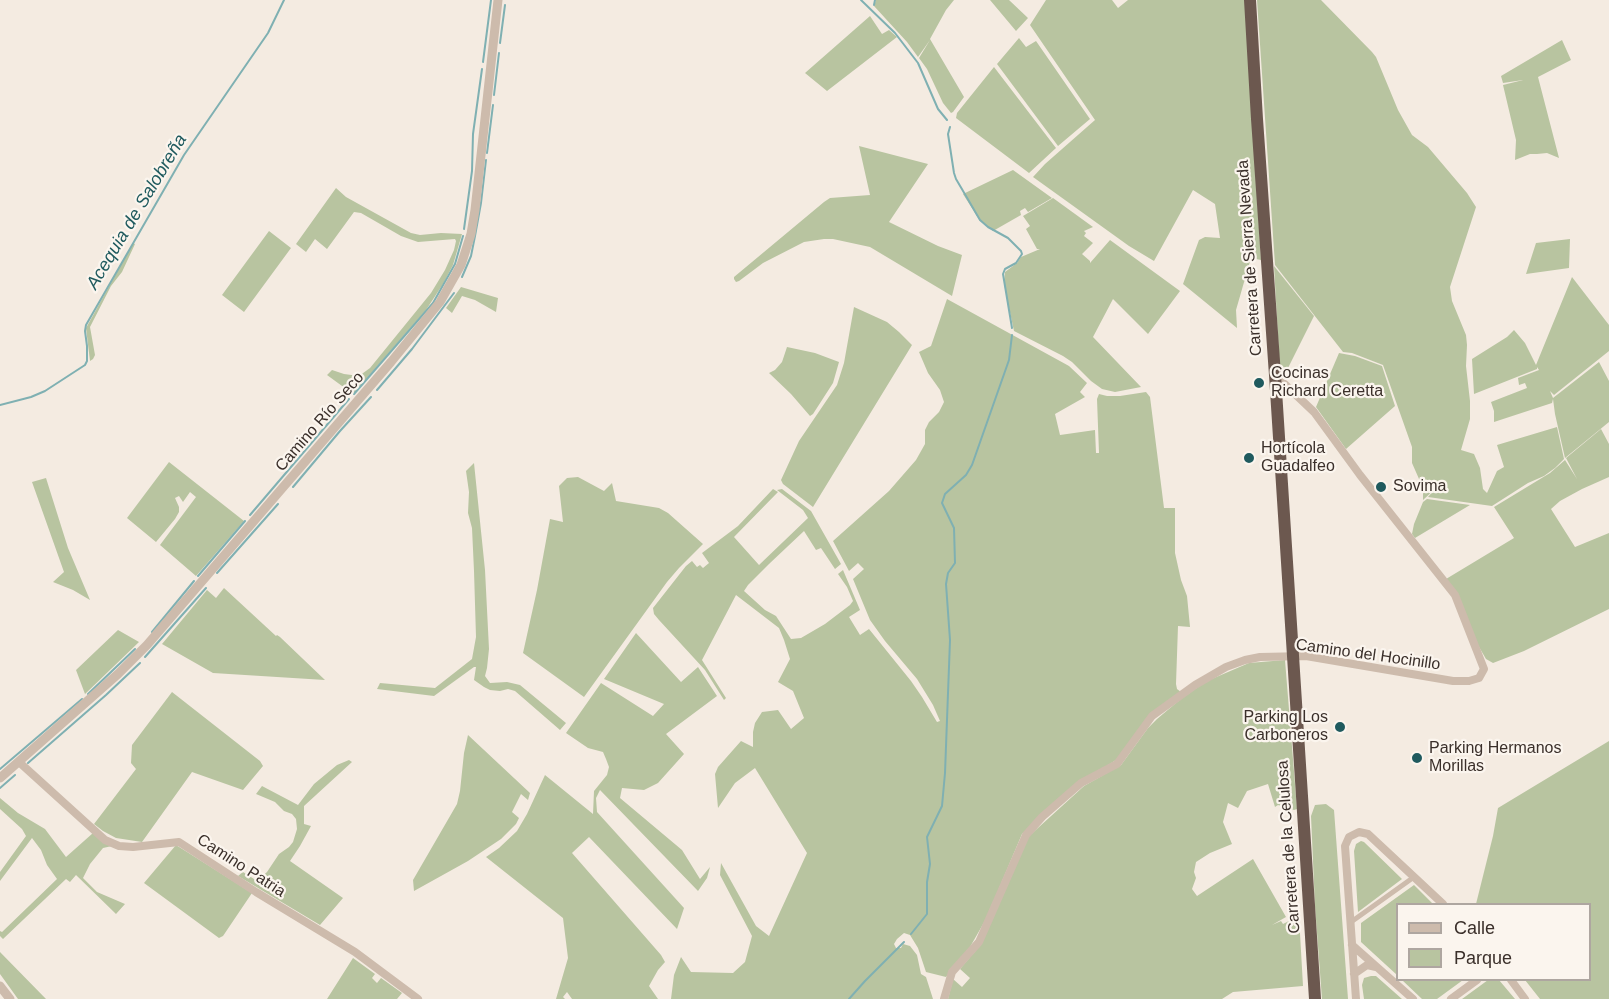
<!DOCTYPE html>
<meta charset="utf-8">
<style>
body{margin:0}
#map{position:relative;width:1609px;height:999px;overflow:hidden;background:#f4ebe1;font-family:Helvetica,sans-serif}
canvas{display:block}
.legend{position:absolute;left:1396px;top:903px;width:195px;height:78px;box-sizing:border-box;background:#fbf5ee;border:2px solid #aea6a0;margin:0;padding:8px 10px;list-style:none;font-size:18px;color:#3b302b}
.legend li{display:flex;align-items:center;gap:12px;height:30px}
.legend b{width:30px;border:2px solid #aea6a0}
</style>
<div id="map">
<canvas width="1609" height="999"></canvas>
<ul class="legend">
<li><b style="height:8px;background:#cdbbac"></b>Calle</li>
<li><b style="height:16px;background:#b8c4a0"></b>Parque</li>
</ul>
</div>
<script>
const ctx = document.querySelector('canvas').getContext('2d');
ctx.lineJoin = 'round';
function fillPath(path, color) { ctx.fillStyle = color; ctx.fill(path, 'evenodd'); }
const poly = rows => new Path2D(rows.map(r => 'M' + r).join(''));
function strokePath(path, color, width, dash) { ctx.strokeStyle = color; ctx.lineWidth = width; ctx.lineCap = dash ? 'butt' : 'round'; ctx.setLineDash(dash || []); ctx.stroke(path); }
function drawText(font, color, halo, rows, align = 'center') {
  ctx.font = font + ' Helvetica,sans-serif'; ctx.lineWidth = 4.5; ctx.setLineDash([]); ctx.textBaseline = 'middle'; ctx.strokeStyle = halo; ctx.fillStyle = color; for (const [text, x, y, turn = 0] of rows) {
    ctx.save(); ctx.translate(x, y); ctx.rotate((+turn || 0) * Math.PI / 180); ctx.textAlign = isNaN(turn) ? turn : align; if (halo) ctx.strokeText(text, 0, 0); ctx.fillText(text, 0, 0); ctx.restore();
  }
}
fillPath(poly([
 [876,0,954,0,946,10,930,39,964,97,953,112,951,113,943,103,927,69,919,58,930,40,918,57,907,42,874,6],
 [990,0,1009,0,1028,18,1016,31],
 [1046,0,1112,0,1118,8,1128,0,1245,0,1261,260,1251,258,1236,310,1237,328,1183,284,1199,240,1205,237,1220,238,1215,204,1193,190,1154,261,1129,246,1033,177,1045,164,1095,120,1030,25],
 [1257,0,1321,0,1372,52,1376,57,1398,110,1412,135,1428,147,1467,193,1476,207,1450,287,1452,301,1466,335,1467,345,1466,366,1470,401,1470,419,1461,450,1474,454,1480,468,1483,489,1487,493,1497,471,1504,467,1497,445,1557,427,1564,459,1555,468,1544,476,1528,483,1492,506,1428,497,1436,488,1423,500,1423,488,1412,463,1412,447,1383,365,1352,353,1343,352,1275,265],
 [870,16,882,34,889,30,897,37,827,91,805,73],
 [1019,38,1026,47,1036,41,1090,119,1058,146,997,64],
 [1562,40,1571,60,1538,77,1559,158,1547,153,1537,154,1530,154,1515,160,1516,140,1503,85,1523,80,1503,83,1501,76],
 [994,67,1056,148,1029,173,956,118,957,113],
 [859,146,928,164,889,222,938,246,962,255,952,296,870,247,833,239,824,239,804,242,763,263,739,281,736,282,734,279,734,277,824,202,830,198,870,195],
 [1013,170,1052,198,1028,212,1025,208,1020,211,1021,215,993,231,980,221,963,194],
 [336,188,346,197,411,233,420,235,441,233,462,234,453,265,443,284,426,310,353,394,327,375,332,370,344,374,359,376,370,368,431,293,445,270,454,250,456,241,455,239,418,242,401,236,361,213,354,212,327,249,315,239,306,252,296,244],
 [1053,198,1093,227,1084,231,1086,233,1084,236,1093,243,1082,254,1090,261,1090,263,1110,240,1180,291,1148,334,1113,299,1093,337,1141,387,1115,392,1102,389,1091,381,1072,362,1063,356,1014,331,1004,284,1005,272,1017,263,1021,257,1040,249,1037,249,1026,229,1030,226,1023,216],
 [269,231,291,248,244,312,222,295],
 [1570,239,1569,268,1526,274,1536,243],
 [133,243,135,244,122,272,111,286,90,327,95,355,93,359,90,361,86,328],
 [1274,266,1314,316,1285,374,1280,371],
 [1572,277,1609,325,1609,351,1554,395,1550,391,1553,398,1599,362,1609,381,1609,422,1565,458,1555,414,1553,399,1552,403,1494,422,1494,411,1491,402,1527,388,1525,383,1519,385,1518,378,1539,370,1537,367,1537,369,1474,394,1472,359,1507,337,1514,330,1525,343,1536,365],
 [461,287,498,298,496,312,475,300,462,296,452,313,446,308],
 [947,299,1069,366,1087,383,1080,392,1085,397,1055,414,1060,435,1095,430,1096,453,1099,453,1097,399,1099,394,1107,396,1120,396,1146,392,1150,397,1164,508,1175,508,1175,553,1181,580,1187,596,1190,627,1178,626,1176,684,1177,689,1181,692,1168,701,1119,758,1099,771,1022,834,986,919,970,947,946,977,926,972,918,948,910,935,904,933,897,939,894,944,896,948,901,948,903,944,910,946,917,955,921,974,926,977,933,999,671,999,674,975,681,957,691,972,733,973,745,962,752,936,720,875,721,863,756,926,769,936,807,853,755,768,735,783,718,808,715,774,718,767,741,741,753,747,753,732,755,723,762,712,778,710,791,729,804,718,793,691,778,682,790,659,784,640,779,628,736,595,702,660,726,698,724,700,705,670,659,620,654,614,653,608,686,566,692,561,697,567,700,565,703,568,709,563,702,553,738,526,773,489,778,492,734,537,759,565,808,518,803,510,777,490,782,489,811,511,841,564,835,569,821,548,816,550,804,531,769,564,748,585,744,591,765,610,776,616,791,639,801,638,825,624,850,605,853,601,847,587,838,574,843,570,860,610,849,617,860,635,869,629,911,681,922,697,937,722,940,721,933,705,917,679,885,641,870,620,853,579,864,569,858,563,849,571,833,541,889,491,916,460,925,444,925,430,929,422,939,412,944,402,940,390,928,373,919,352,931,346],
 [854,307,887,322,899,332,912,345,813,507,783,484,781,480,799,441,837,385,844,363],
 [787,347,815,353,839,362,833,383,813,414,810,416,791,394,769,373,775,370,782,362],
 [1339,353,1355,356,1382,366,1395,406,1346,449,1316,407],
 [1601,429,1609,444,1609,477,1582,489,1560,501,1551,509,1575,547,1609,533,1609,609,1524,651,1493,663,1486,659,1475,640,1446,579,1514,538,1494,507,1550,473,1565,460,1577,479,1566,458],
 [169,462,244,521,196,576,160,545,196,497,190,492,183,502,179,496,175,498,179,507,179,512,175,519,156,542,127,518],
 [474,463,485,570,489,649,487,668,485,676,490,683,507,682,520,685,566,723,560,730,515,691,508,689,500,691,490,690,484,687,474,680,476,667,474,667,434,696,377,689,380,683,435,688,472,659,476,637,474,571,472,528,468,513,469,492,466,471],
 [578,477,604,491,612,483,616,501,659,508,668,513,703,544,679,568,667,582,584,697,523,653,537,590,550,519,563,522,559,486,567,478],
 [46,478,68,548,90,600,73,590,53,582,64,572,32,482],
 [1427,499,1470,505,1415,538,1412,534,1414,524,1423,502],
 [224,588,276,636,277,635,280,637,325,680,213,673,162,644,207,590,216,598],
 [118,630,139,642,85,694,76,670],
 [636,633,681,682,698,667,717,696,666,734,684,754,658,783,644,790,622,788,620,798,682,850,700,879,710,867,707,878,698,891,600,790,596,798,597,812,684,908,677,929,589,837,572,853,661,955,665,962,658,970,649,986,658,999,572,999,567,992,563,997,565,999,556,999,568,958,563,918,486,857,499,848,517,831,527,814,545,775,593,814,594,791,607,775,609,767,606,759,603,752,588,748,566,733,601,683,653,716,664,704,604,679],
 [1285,660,1297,809,1294,810,1278,805,1275,807,1268,784,1247,791,1238,808,1228,803,1223,822,1232,844,1210,853,1196,862,1194,872,1196,878,1192,889,1197,896,1253,859,1286,917,1272,925,1281,921,1283,924,1299,916,1303,986,1233,992,1222,999,948,999,953,979,962,987,970,978,960,969,982,943,1028,837,1084,786,1121,765,1148,728,1157,719,1182,698,1207,681,1249,663],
 [172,692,260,761,263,766,243,790,192,772,142,842,116,838,103,831,94,824,136,769,131,763,132,745],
 [468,735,530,793,528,800,521,794,512,812,519,818,516,824,501,839,468,861,414,891,413,880,457,804,460,791,464,753],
 [1609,741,1609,999,1540,999,1525,980,1590,980,1590,904,1476,904,1493,836,1498,808],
 [349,760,352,762,304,806,304,824,311,826,300,846,290,861,343,898,320,925,238,876,243,872,254,879,259,879,267,872,279,854,289,847,293,842,297,829,296,819,292,814,284,811,275,802,256,794,262,786,298,805,314,784,337,765],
 [0,798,18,813,45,829,66,857,93,833,112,846,103,848,90,864,83,878,97,892,125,904,116,914,76,875,70,882,66,879,3,939,0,936,0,931,2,932,57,879,47,865,41,850,32,838,0,881,0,872,26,836,22,829,0,809],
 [1326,804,1334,810,1348,999,1322,999,1315,906,1311,816,1315,805],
 [1361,841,1364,842,1402,879,1358,912,1354,851,1356,844],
 [176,845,252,893,223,936,219,938,144,883],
 [1414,885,1433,904,1398,904,1397,975,1361,942,1361,923],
 [0,952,46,999,18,999,0,974],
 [353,958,375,974,372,978,377,983,381,978,402,993,397,999,327,999],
 [1371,976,1376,976,1402,999,1364,999,1362,985,1364,978],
 [1402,980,1463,980,1437,999,1422,999],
 [1488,980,1499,980,1515,999,1462,999]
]), '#b8c4a0');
strokePath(poly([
 [861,0,895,33,918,63,938,109,947,120],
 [874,5,875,0],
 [500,43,505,5],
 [483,62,491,0],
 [494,95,499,53],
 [950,127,948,134,954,173,956,179,966,196,980,220,988,227,1008,238,1021,251,1022,254,1016,263,1005,269,1003,274,1012,328],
 [487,153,493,105],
 [464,229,472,171,473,134,482,69],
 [462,277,471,256,475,236,481,203,486,160],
 [377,390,412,349,454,293],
 [354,394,433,303,455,264,463,236],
 [0,405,31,397,45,391,85,365,87,361,87,346,85,331,86,325,184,155,268,33,284,0],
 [293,487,340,431,371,397],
 [250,515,349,399],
 [217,573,278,504],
 [198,576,245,521],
 [152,632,194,581],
 [145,657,206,588],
 [88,694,135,649],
 [28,763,106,695,140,663],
 [0,769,82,699],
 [0,788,15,775],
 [911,934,927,914,927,882,930,864,927,837,942,806,945,773,950,640,946,584,948,573,955,563,954,528,942,503,945,494,966,475,972,465,1009,360,1012,335],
 [849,999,865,981,904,942]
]), '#7fb0b2', 2);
strokePath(poly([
 [1351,922,1414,877]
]), '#cdbbac', 5);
strokePath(poly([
 [19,762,105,840,119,846,133,847,179,842,256,892,355,952,418,999],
 [1352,945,1413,999],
 [1354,974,1367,965,1376,967],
 [1511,980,1525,999],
 [944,999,952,972,979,942,1026,835,1042,817,1081,783,1117,764,1152,716,1195,685,1226,667,1245,660,1260,657,1306,656,1453,681,1469,681,1479,678,1484,669,1455,595,1360,475,1314,412,1275,375],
 [1356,999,1345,846,1349,837,1359,832,1368,834,1443,904],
 [1451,999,1477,980]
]), '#cdbbac', 8);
strokePath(poly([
 [0,778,118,674,147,645,391,362,440,302,461,265,471,234,475,210,498,0],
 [0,986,10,999]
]), '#cdbbac', 9);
strokePath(poly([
 [1250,0,1257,119,1275,375,1315,999]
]), '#6c584f', 12);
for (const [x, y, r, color] of [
 [1259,383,6,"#1f5a5e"],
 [1249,458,6,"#1f5a5e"],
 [1381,487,6,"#1f5a5e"],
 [1340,727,6,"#1f5a5e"],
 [1417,758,6,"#1f5a5e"]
]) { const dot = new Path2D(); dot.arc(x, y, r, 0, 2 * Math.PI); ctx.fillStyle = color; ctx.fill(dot); strokePath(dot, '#fbf5ee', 2); }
drawText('16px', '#3b302b', '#fbf5ee', [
 ["Carretera de Sierra Nevada",1250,258,-94],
 ["Camino Río Seco",320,422,-49],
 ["Camino del Hocinillo",1368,655,8],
 ["Carretera de la Celulosa",1289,847,-94],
 ["Camino Patria",241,866,33]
]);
drawText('16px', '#3b302b', '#fbf5ee', [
 ["Cocinas",1271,374],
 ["Richard Ceretta",1271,392],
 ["Hortícola",1261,449],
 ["Guadalfeo",1261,467],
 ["Sovima",1393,487],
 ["Parking Los",1328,718,"right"],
 ["Carboneros",1328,736,"right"],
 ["Parking Hermanos",1429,749],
 ["Morillas",1429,767]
], 'left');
drawText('italic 18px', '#1f5a5e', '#fbf5ee', [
 ["Acequia de Salobreña",137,212,-59]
]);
</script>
